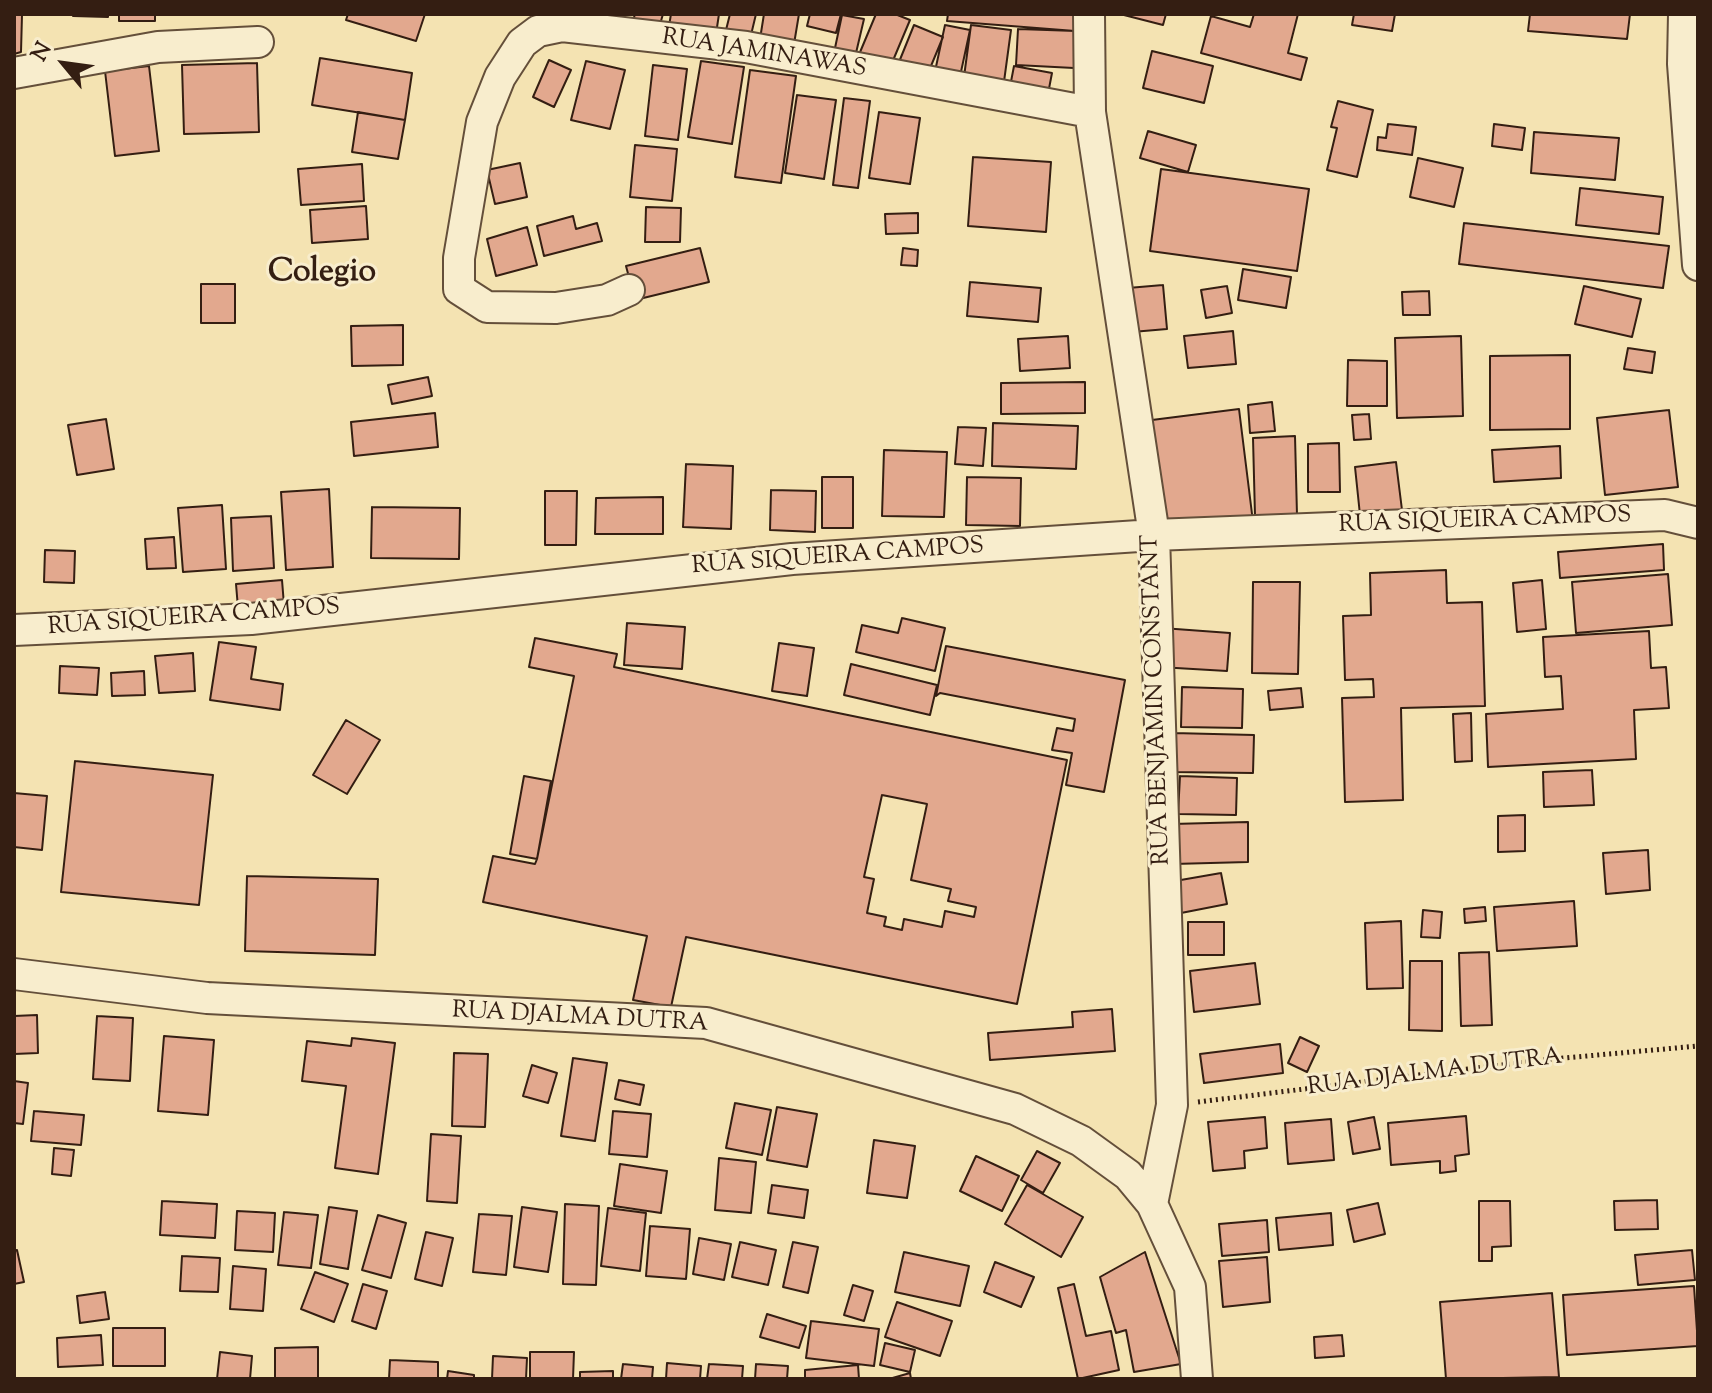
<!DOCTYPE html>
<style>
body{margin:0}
#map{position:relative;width:1712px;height:1393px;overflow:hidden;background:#f4e3b2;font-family:"Sorts Mill Goudy",serif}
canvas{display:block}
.frame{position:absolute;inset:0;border:16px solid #341e12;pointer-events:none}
.north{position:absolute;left:24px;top:24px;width:80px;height:80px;-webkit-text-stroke:6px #f8edcd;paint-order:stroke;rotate:299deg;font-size:22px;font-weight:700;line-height:32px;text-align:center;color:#341e12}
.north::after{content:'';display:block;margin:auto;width:28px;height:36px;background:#341e12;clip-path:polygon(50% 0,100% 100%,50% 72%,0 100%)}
</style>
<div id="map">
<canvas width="1712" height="1393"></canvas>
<div class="frame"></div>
<div class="north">N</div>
</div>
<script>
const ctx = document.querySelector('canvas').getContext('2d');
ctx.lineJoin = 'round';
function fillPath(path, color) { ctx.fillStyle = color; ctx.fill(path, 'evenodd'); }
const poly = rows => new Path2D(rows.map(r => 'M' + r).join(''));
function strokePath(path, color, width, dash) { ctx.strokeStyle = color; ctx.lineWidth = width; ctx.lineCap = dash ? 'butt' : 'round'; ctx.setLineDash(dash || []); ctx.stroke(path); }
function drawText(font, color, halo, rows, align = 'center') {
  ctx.font = font + ' "Sorts Mill Goudy",serif'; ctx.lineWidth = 6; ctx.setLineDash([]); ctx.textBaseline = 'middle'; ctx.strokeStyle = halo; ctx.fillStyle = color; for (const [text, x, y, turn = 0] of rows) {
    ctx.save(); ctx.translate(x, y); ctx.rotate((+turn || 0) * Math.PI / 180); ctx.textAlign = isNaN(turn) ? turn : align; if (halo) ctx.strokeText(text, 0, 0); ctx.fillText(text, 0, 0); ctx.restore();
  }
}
const building = poly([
 [73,14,108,14,108,17,73,16,73,14],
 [119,14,155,14,155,21,119,21,119,14],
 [348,14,425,14,416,41,346,20,348,14],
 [590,14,623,14,621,25,589,19,590,14],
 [635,14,663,14,659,28,633,21,635,14],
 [671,14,719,14,716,34,669,26,671,14],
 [730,14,756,14,751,35,726,30,730,14],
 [764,14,799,14,794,44,760,39,764,14],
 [810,14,841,14,836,33,807,26,810,14],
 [876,14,895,14,910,20,889,70,858,57,876,14],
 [948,14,1076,14,1075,31,947,21,948,14],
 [1120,14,1166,14,1163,25,1120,14],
 [1254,14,1298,14,1288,53,1307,58,1301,80,1201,53,1211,16,1250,27,1254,14],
 [1354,14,1395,14,1392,31,1352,25,1354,14],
 [1530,14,1630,14,1627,39,1528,31,1530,14],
 [14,15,22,15,21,52,14,54,14,15],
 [842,15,864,19,856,53,835,48,842,15],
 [914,25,943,37,926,78,897,67,914,25],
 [945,25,970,30,959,81,934,76,945,25],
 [971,25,1011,30,1003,89,963,84,971,25],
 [1018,29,1076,31,1074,68,1016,65,1018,29],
 [1152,51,1213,66,1204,103,1143,88,1152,51],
 [320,58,412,73,405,120,312,105,320,58],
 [549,60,571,70,554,107,533,97,549,60],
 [586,61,625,70,610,129,571,120,586,61],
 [701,61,744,67,732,144,688,137,701,61],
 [257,63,259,132,184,134,182,65,257,63],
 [653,65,687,69,678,140,645,136,653,65],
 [149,66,159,151,115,156,105,71,149,66],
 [1014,66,1052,73,1047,99,1009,92,1014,66],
 [750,70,796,76,781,183,735,177,750,70],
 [797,95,836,100,824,179,785,173,797,95],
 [844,98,870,101,858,188,833,185,844,98],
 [1338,101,1373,110,1357,177,1327,170,1337,128,1331,127,1338,101],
 [358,112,405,120,398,159,352,152,358,112],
 [879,112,920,118,910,184,869,178,879,112],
 [1388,124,1416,127,1412,155,1377,150,1378,137,1386,138,1388,124],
 [1494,124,1525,128,1522,150,1492,146,1494,124],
 [1148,131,1196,145,1188,172,1140,158,1148,131],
 [1534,132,1619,138,1615,180,1531,173,1534,132],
 [635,145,677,149,672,201,630,197,635,145],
 [973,157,1051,162,1046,232,968,226,973,157],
 [1418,158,1463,168,1454,207,1410,197,1418,158],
 [520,163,527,197,495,204,487,170,520,163],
 [362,164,364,201,301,205,298,169,362,164],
 [1161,169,1309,189,1297,271,1150,251,1161,169],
 [1580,188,1663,197,1659,234,1576,225,1580,188],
 [366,206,368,239,312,243,310,210,366,206],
 [646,207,681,208,680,242,645,242,646,207],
 [918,213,918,233,886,234,885,214,918,213],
 [573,216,576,229,597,223,602,241,544,256,537,226,573,216],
 [1464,223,1669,246,1663,288,1459,264,1464,223],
 [527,227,537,265,496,276,487,239,527,227],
 [700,248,709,282,635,300,626,266,700,248],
 [903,248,918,250,917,266,901,265,903,248],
 [1243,269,1291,277,1286,308,1238,300,1243,269],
 [970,282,1041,288,1038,322,967,316,970,282],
 [201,284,235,284,235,323,201,323,201,284],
 [1163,285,1167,329,1132,332,1128,288,1163,285],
 [1227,286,1232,313,1206,318,1201,290,1227,286],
 [1584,286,1641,299,1632,337,1575,324,1584,286],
 [1429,291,1430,315,1403,315,1402,292,1429,291],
 [403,325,403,365,352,366,351,326,403,325],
 [1233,331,1236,364,1188,368,1184,336,1233,331],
 [1068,336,1070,368,1020,371,1018,339,1068,336],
 [1461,336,1463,416,1397,418,1395,338,1461,336],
 [1628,348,1655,352,1652,373,1624,369,1628,348],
 [1570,355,1570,429,1490,430,1490,356,1570,355],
 [1348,360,1387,361,1387,406,1347,406,1348,360],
 [428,377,432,396,392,404,388,385,428,377],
 [1085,382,1085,413,1001,414,1001,383,1085,382],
 [1272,402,1275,431,1250,433,1248,405,1272,402],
 [1239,409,1253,522,1157,533,1144,421,1239,409],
 [1669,410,1678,487,1605,495,1597,418,1669,410],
 [435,413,438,447,354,456,351,422,435,413],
 [1369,414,1371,439,1354,440,1352,415,1369,414],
 [106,419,114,469,77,475,68,425,106,419],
 [993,423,1078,426,1076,469,992,466,993,423],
 [958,427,986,428,983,466,955,464,958,427],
 [1295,436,1297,515,1255,516,1253,438,1295,436],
 [1339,443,1340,492,1308,492,1308,444,1339,443],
 [1560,446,1561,478,1494,482,1492,450,1560,446],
 [884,450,947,452,944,517,882,516,884,450],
 [1396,462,1402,510,1360,515,1355,467,1396,462],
 [686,464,733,466,731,529,683,527,686,464],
 [822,477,853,477,853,528,822,528,822,477],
 [967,477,1021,478,1020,526,966,525,967,477],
 [329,489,333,567,286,570,281,492,329,489],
 [771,490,816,491,815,532,770,530,771,490],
 [545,491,577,491,576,545,545,545,545,491],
 [663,497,663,534,595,534,596,498,663,497],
 [222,505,226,569,183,572,178,508,222,505],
 [372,507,460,508,459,559,371,558,372,507],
 [271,516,274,568,233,571,231,518,271,516],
 [174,537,176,568,147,569,145,539,174,537],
 [1663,544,1664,570,1560,578,1558,552,1663,544],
 [45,550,75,551,74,583,44,582,45,550],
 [1446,570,1447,603,1482,602,1485,706,1401,708,1403,800,1345,802,1342,698,1374,697,1373,679,1345,680,1343,616,1371,615,1370,573,1446,570],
 [1668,574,1672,625,1576,633,1572,582,1668,574],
 [282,580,284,605,238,608,236,584,282,580],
 [1542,580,1546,629,1517,632,1513,583,1542,580],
 [1253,582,1300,582,1298,674,1252,673,1253,582],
 [902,618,945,628,935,671,856,652,862,625,898,633,902,618],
 [627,623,685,627,682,669,624,665,627,623],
 [1162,628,1230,633,1227,671,1159,667,1162,628],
 [1649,631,1651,668,1666,667,1669,708,1634,710,1636,759,1488,767,1486,714,1563,709,1561,676,1545,677,1543,637,1649,631],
 [535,638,617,654,614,667,1067,760,1017,1004,686,937,671,1007,633,1000,647,936,483,902,493,856,535,864,537,859,574,676,529,667,535,638],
 [219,642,256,647,251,679,283,684,280,710,210,700,219,642],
 [779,643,814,648,807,696,772,691,779,643],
 [946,646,1125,680,1104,792,1066,785,1072,753,1052,750,1057,728,1073,731,1075,719,940,693,936,696,946,646],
 [193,653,195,691,159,693,155,656,193,653],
 [851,664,937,685,930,715,844,695,851,664],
 [60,666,99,668,97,695,59,693,60,666],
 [144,671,145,695,112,696,111,673,144,671],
 [1182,687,1243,689,1242,728,1181,727,1182,687],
 [1301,688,1303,707,1270,710,1268,691,1301,688],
 [1471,713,1472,761,1455,762,1453,714,1471,713],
 [346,720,380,740,347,794,313,775,346,720],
 [1173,733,1254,735,1253,773,1171,772,1173,733],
 [75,761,213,775,199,905,61,892,75,761],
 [1592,770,1594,805,1544,807,1543,772,1592,770],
 [524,776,551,781,537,859,510,854,524,776],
 [1180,776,1237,778,1236,815,1178,814,1180,776],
 [14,793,47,796,42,850,14,847,14,793],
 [882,795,927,804,911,880,951,889,948,901,976,907,974,917,945,911,942,927,904,919,902,930,884,926,886,917,867,913,874,879,864,877,882,795],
 [1525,815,1525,851,1498,852,1498,816,1525,815],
 [1248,822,1248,862,1173,864,1172,824,1248,822],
 [1648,850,1650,890,1606,894,1603,853,1648,850],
 [1221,873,1227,904,1181,913,1175,881,1221,873],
 [247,876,378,879,375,955,245,951,247,876],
 [1574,901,1577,946,1497,951,1494,907,1574,901],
 [1485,907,1486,921,1465,923,1464,909,1485,907],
 [1423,910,1442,912,1440,938,1421,937,1423,910],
 [1401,921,1403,988,1367,989,1365,923,1401,921],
 [1188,922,1224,922,1224,955,1188,955,1188,922],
 [1489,952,1492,1025,1461,1026,1459,953,1489,952],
 [1410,961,1442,961,1442,1031,1409,1030,1410,961],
 [1255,963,1260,1004,1194,1012,1190,971,1255,963],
 [1112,1009,1115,1051,990,1060,988,1033,1073,1027,1072,1012,1112,1009],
 [37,1015,38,1053,14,1054,14,1016,37,1015],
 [97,1016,133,1018,130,1081,93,1079,97,1016],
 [164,1036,214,1040,208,1115,158,1111,164,1036],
 [1300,1037,1319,1046,1307,1072,1288,1063,1300,1037],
 [352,1038,395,1043,378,1174,335,1168,346,1086,302,1081,307,1041,351,1046,352,1038],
 [1280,1044,1283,1073,1204,1083,1200,1054,1280,1044],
 [454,1053,488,1054,485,1127,452,1126,454,1053],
 [573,1058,607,1063,595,1141,561,1136,573,1058],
 [532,1065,557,1073,548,1103,523,1096,532,1065],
 [619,1080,644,1085,640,1105,615,1099,619,1080],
 [14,1081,28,1083,23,1124,14,1123,14,1081],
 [735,1103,771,1110,762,1155,726,1148,735,1103],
 [777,1107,817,1114,807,1167,767,1160,777,1107],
 [34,1111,84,1115,81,1145,31,1141,34,1111],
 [613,1111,651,1114,647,1157,609,1154,613,1111],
 [1466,1116,1469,1154,1455,1156,1456,1171,1440,1173,1440,1161,1391,1165,1388,1123,1466,1116],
 [1265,1117,1267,1148,1244,1151,1245,1168,1213,1171,1208,1122,1265,1117],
 [1374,1117,1380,1149,1353,1154,1348,1122,1374,1117],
 [1331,1119,1334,1160,1288,1164,1285,1123,1331,1119],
 [431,1134,461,1136,457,1203,427,1201,431,1134],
 [874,1140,915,1146,907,1198,867,1193,874,1140],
 [54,1148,74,1150,71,1176,52,1174,54,1148],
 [1037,1151,1060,1163,1043,1193,1021,1180,1037,1151],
 [976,1156,1019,1176,1002,1211,960,1191,976,1156],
 [719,1158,756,1162,751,1213,715,1210,719,1158],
 [620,1164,667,1171,661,1213,614,1206,620,1164],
 [772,1185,808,1190,804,1218,768,1213,772,1185],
 [1027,1185,1083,1217,1061,1257,1005,1224,1027,1185],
 [1657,1200,1658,1229,1615,1230,1614,1201,1657,1200],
 [162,1201,217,1204,215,1238,160,1235,162,1201],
 [1479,1201,1510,1201,1511,1246,1492,1247,1492,1261,1479,1261,1479,1201],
 [1378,1203,1385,1234,1354,1242,1347,1210,1378,1203],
 [565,1204,599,1206,596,1285,563,1284,565,1204],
 [329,1207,357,1211,348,1269,320,1264,329,1207],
 [522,1207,557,1212,548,1272,514,1267,522,1207],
 [608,1208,646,1213,640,1271,601,1266,608,1208],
 [237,1211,275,1213,273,1252,235,1250,237,1211],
 [284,1212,318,1215,311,1268,278,1265,284,1212],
 [1331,1213,1333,1245,1279,1250,1276,1218,1331,1213],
 [479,1214,512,1216,506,1275,473,1272,479,1214],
 [378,1215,406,1223,391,1278,362,1270,378,1215],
 [1267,1220,1269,1252,1222,1256,1219,1224,1267,1220],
 [650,1226,690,1229,686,1279,646,1276,650,1226],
 [426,1232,453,1238,442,1286,415,1279,426,1232],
 [699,1238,731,1244,724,1280,693,1274,699,1238],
 [740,1242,776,1250,768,1285,732,1277,740,1242],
 [793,1242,818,1247,808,1293,783,1287,793,1242],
 [17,1250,24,1282,14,1284,14,1251,17,1250],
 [1692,1250,1695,1280,1638,1285,1635,1255,1692,1250],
 [904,1252,969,1266,960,1306,895,1292,904,1252],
 [1145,1252,1181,1364,1134,1372,1126,1330,1116,1333,1100,1277,1145,1252],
 [182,1256,220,1258,218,1292,180,1291,182,1256],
 [1267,1257,1270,1302,1223,1307,1219,1261,1267,1257],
 [995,1262,1034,1277,1021,1307,984,1292,995,1262],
 [233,1266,266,1269,263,1311,230,1309,233,1266],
 [315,1272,348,1284,334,1322,301,1309,315,1272],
 [363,1284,387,1291,376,1329,352,1321,363,1284],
 [1074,1284,1086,1336,1111,1331,1119,1370,1078,1379,1058,1288,1074,1284],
 [853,1285,873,1291,864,1321,844,1315,853,1285],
 [1694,1286,1698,1346,1567,1355,1563,1295,1694,1286],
 [105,1292,109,1319,80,1323,77,1296,105,1292],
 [1552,1293,1559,1377,1446,1379,1440,1302,1552,1293],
 [897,1302,952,1321,940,1356,885,1337,897,1302],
 [767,1314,806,1326,799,1348,760,1337,767,1314],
 [811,1321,879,1329,874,1366,806,1358,811,1321],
 [113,1328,165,1328,165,1366,113,1366,113,1328],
 [101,1335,103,1365,58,1367,57,1338,101,1335],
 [1342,1335,1344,1356,1315,1358,1314,1337,1342,1335],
 [885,1343,915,1350,910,1372,880,1365,885,1343],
 [318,1347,318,1379,275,1379,275,1348,318,1347],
 [220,1352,252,1356,250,1379,217,1379,220,1352],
 [530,1352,574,1352,573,1379,530,1379,530,1352],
 [493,1356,527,1358,526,1379,492,1379,493,1356],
 [390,1360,438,1362,438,1379,389,1379,390,1360],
 [667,1363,701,1366,700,1379,666,1379,667,1363],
 [623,1364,653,1367,652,1379,621,1379,623,1364],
 [709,1364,743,1366,742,1379,707,1379,709,1364],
 [756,1364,788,1366,787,1379,755,1379,756,1364],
 [858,1365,859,1379,805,1379,805,1370,858,1365],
 [448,1371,474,1375,474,1379,447,1379,448,1371],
 [613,1371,613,1379,580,1379,580,1372,613,1371],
 [910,1373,911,1379,889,1379,910,1373]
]);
fillPath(building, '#e2a88e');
strokePath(building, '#341e12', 2);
const minor = poly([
 [1089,14,1090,112,1154,535,1172,1105,1152,1204,1190,1287,1197,1379],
 [1684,14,1683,64,1698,265],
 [14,73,158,47,258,42],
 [629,290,607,300,556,308,487,307,459,289,459,258,482,122,500,77,522,43,538,31,562,26,746,47,1090,112],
 [14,630,251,619,792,559,1154,535,1665,515,1698,523],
 [14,974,207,998,706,1023,1015,1109,1081,1141,1128,1175,1152,1204]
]);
strokePath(minor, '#644f3a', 34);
strokePath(poly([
 [1198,1102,1542,1060,1698,1046]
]), '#341e12', 5, [2, 4]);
strokePath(minor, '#f8edcd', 30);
drawText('24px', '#341e12', '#f8edcd', [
 ["RUA JAMINAWAS",764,55,9],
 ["RUA SIQUEIRA CAMPOS",1485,522,-2],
 ["RUA SIQUEIRA CAMPOS",838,558,-4],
 ["RUA SIQUEIRA CAMPOS",194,619,-4],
 ["RUA BENJAMIN CONSTANT",1158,700,-92],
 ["RUA DJALMA DUTRA",580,1019,3],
 ["RUA DJALMA DUTRA",1435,1074,-7]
]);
drawText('bold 32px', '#341e12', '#f8edcd', [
 ["Colegio",322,275]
]);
</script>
